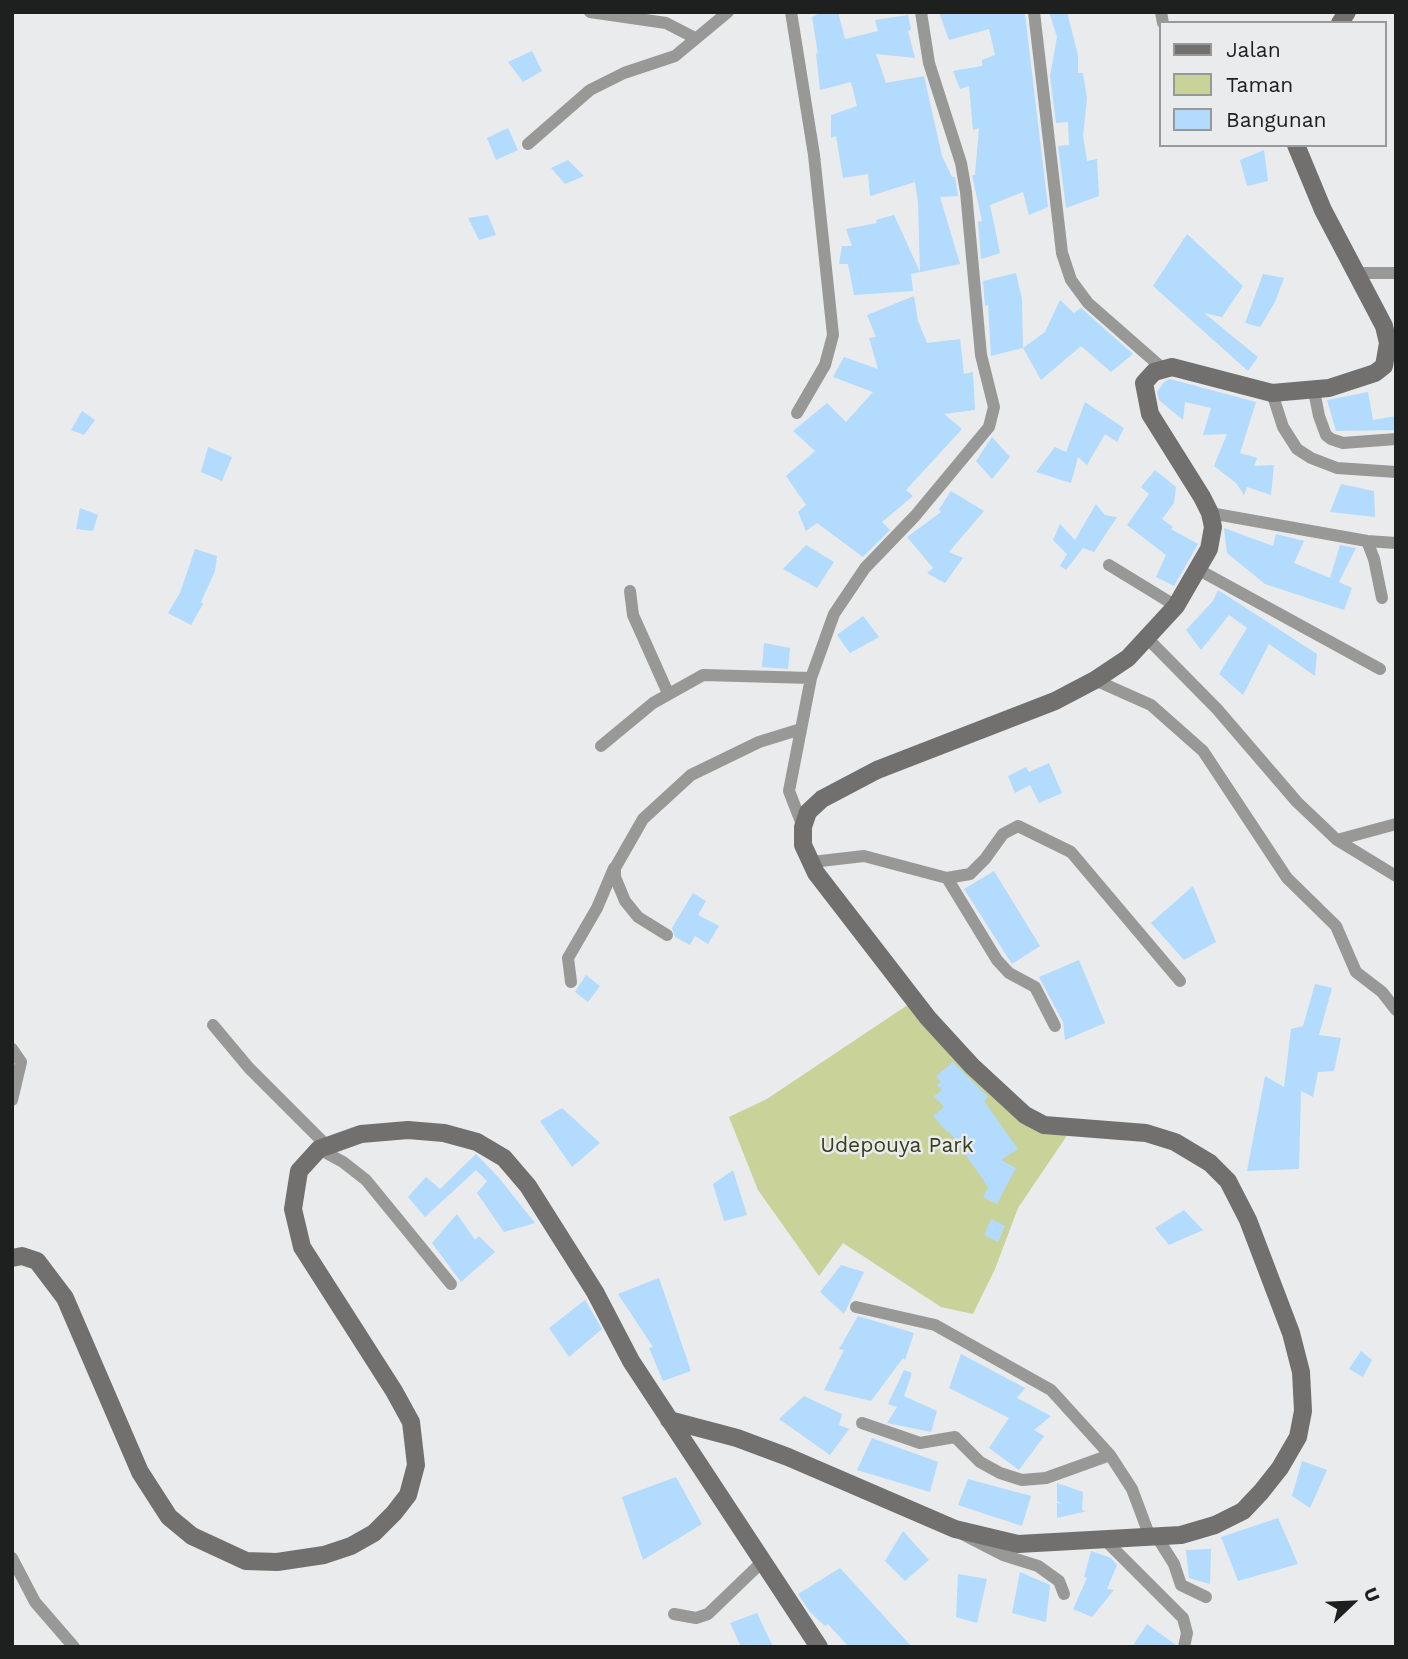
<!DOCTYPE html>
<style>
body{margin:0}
#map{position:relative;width:1408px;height:1659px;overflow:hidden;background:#e9ebec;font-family:"Work Sans",sans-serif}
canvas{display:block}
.frame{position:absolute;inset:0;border:14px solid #1e1f1f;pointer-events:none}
.legend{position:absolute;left:1159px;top:21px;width:228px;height:126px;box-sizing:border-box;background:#e9ebec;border:2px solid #98999a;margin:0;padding:9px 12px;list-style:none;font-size:21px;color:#1e1f1f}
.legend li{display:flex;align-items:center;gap:14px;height:35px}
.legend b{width:35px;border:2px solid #98999a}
.north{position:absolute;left:1317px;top:1568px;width:70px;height:70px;-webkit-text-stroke:5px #e9ebec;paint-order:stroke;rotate:67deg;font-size:19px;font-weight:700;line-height:28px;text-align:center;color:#1e1f1f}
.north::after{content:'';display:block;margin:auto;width:24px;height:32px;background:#1e1f1f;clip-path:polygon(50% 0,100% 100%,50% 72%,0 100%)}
</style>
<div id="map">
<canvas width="1408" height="1659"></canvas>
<div class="frame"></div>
<ul class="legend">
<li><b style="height:9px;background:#71706f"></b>Jalan</li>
<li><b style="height:19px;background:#c9d298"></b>Taman</li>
<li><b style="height:19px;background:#b2dbfe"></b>Bangunan</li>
</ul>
<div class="north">U</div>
</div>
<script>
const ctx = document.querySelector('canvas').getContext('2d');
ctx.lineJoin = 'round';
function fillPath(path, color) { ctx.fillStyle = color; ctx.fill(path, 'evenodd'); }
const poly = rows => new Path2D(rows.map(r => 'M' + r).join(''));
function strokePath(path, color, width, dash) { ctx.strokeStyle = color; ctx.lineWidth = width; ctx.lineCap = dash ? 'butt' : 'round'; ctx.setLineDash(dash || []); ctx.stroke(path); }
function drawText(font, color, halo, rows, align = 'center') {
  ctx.font = font + ' "Work Sans",sans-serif'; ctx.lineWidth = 5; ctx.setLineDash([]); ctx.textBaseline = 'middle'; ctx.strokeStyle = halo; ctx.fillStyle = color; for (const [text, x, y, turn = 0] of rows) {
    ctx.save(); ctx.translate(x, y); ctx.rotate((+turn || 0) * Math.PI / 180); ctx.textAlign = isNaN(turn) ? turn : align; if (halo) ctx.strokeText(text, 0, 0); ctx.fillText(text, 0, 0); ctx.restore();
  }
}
fillPath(poly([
 [909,1004,1004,1093,1068,1134,1018,1208,995,1269,973,1314,941,1307,843,1243,819,1276,758,1190,729,1117,767,1099]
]), '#c9d298');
fillPath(poly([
 [822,12,838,12,845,39,878,31,875,20,908,15,911,29,908,31,915,58,876,54,886,83,924,76,942,156,952,177,955,177,958,196,940,197,960,264,911,274,913,291,854,295,848,264,839,264,842,246,852,246,846,229,877,223,876,220,894,215,920,272,918,202,915,182,870,196,868,174,843,178,836,136,831,138,831,115,857,106,851,82,820,90,816,53,818,54,812,17],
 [939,12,1025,14,1048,207,1029,215,1023,192,990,205,1000,253,981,259,978,222,982,221,972,175,975,175,979,128,973,130,969,86,960,89,953,71,982,66,982,60,995,55,989,29,949,40],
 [1049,12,1067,12,1078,55,1078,73,1083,73,1087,98,1083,136,1087,161,1097,159,1099,196,1066,208,1058,146,1069,145,1068,122,1056,123,1050,76,1057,37],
 [532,51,542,71,523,82,508,62],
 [508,128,518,150,496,160,487,138],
 [1264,150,1268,181,1247,186,1240,160],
 [568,160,584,176,565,184,551,168],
 [488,215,496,235,479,240,468,218],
 [1187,234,1243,286,1222,317,1204,313,1258,357,1248,371,1153,286],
 [1016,273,1022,299,1023,348,991,356,988,305,985,306,983,281],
 [1263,274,1284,278,1275,302,1260,327,1245,323],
 [914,296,918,321,927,343,960,339,964,374,973,372,975,410,944,414,962,429,906,490,913,496,882,522,890,530,863,557,817,523,806,531,798,512,806,505,786,476,815,451,793,431,827,403,846,422,873,392,833,377,844,357,878,369,869,338,876,337,867,315],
 [1060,300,1074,313,1081,308,1133,354,1111,372,1081,346,1041,380,1023,348,1045,332],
 [1170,379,1256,402,1240,453,1257,458,1254,466,1274,465,1271,495,1247,487,1244,495,1236,483,1214,466,1227,434,1203,435,1211,408,1185,402,1183,420,1159,400,1157,392,1165,381],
 [1368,392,1373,420,1396,416,1396,430,1336,431,1327,400],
 [1085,402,1124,428,1117,442,1105,434,1087,465,1078,457,1071,483,1036,472,1055,447,1066,452],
 [82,411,95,420,84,435,71,430],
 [992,437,1010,457,992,479,976,461],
 [208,447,232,457,222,481,201,472],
 [1155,470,1176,487,1174,503,1162,519,1173,527,1171,529,1198,544,1174,586,1156,577,1166,555,1127,525,1149,494,1141,487],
 [1341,484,1374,491,1375,517,1330,512],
 [951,491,984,511,949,552,963,558,945,583,927,573,933,568,907,537,941,512,939,509],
 [1096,504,1105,515,1117,517,1094,552,1083,548,1066,570,1060,566,1067,554,1053,540,1060,524,1075,540],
 [80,508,98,515,93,531,76,529],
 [1224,528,1273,546,1276,534,1304,541,1294,563,1330,578,1340,545,1356,548,1339,582,1352,588,1344,610,1265,584,1227,553],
 [806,545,834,562,817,588,783,569],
 [195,549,217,556,215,571,201,602,203,604,191,625,168,613,180,593],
 [1218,590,1317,654,1315,676,1269,644,1243,695,1219,674,1247,628,1229,615,1201,650,1186,630,1213,601],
 [863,616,879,637,850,653,837,635],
 [764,643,790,648,788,669,762,667],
 [1049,763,1062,793,1039,803,1030,785,1015,793,1008,776,1026,767,1029,772],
 [994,871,1040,946,1012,964,964,889],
 [1193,886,1216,942,1184,960,1151,923],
 [693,893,706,901,698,915,719,926,708,944,695,936,690,945,675,937,672,928],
 [1079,960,1105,1023,1065,1040,1063,1022,1039,977],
 [586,975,600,986,588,1002,575,992],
 [1315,984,1332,988,1319,1035,1341,1038,1334,1071,1318,1072,1313,1097,1301,1091,1299,1169,1247,1171,1265,1076,1284,1087,1291,1029,1303,1026],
 [953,1062,988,1097,984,1101,1018,1149,1001,1160,1016,1168,997,1204,983,1197,988,1187,949,1131,948,1133,933,1116,944,1107,934,1096,942,1090,937,1085,941,1082,936,1076],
 [562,1108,600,1143,572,1167,540,1121],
 [476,1154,499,1178,535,1223,504,1232,477,1193,487,1181,476,1170,425,1217,408,1197,426,1177,440,1189],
 [733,1170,747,1215,724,1221,713,1184],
 [1184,1210,1203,1230,1169,1245,1155,1228],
 [457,1214,475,1240,479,1236,495,1252,461,1282,432,1243],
 [991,1219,1005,1226,998,1242,984,1235],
 [841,1265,864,1272,844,1314,820,1292],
 [659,1278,691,1371,663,1381,649,1348,653,1347,618,1294],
 [585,1300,602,1329,569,1357,549,1328],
 [858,1316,914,1333,905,1360,903,1358,871,1401,824,1390,844,1350,839,1349],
 [1361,1351,1372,1360,1363,1377,1349,1369],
 [961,1354,1025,1388,1017,1398,1051,1416,1034,1430,1044,1436,1019,1470,989,1448,1009,1418,949,1388],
 [904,1370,912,1373,904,1396,937,1411,931,1432,887,1423,897,1407,888,1404],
 [804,1396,842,1414,839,1425,849,1429,830,1455,779,1419],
 [872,1438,938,1462,930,1492,857,1470],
 [1302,1461,1327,1470,1310,1508,1292,1496],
 [676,1477,702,1524,643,1560,622,1497],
 [968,1479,1031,1496,1022,1526,958,1505],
 [1057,1483,1083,1492,1082,1510,1087,1511,1057,1518,1057,1503,1062,1504,1057,1501],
 [1278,1518,1298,1564,1238,1581,1221,1537],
 [903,1531,929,1560,905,1581,885,1561],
 [1211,1549,1210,1584,1189,1578,1186,1550],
 [1091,1551,1111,1558,1117,1565,1107,1589,1114,1590,1092,1617,1073,1609,1087,1578,1084,1577],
 [840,1568,912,1647,849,1647,828,1624,825,1626,810,1612,798,1594],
 [1020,1572,1050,1585,1046,1622,1012,1613],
 [958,1574,987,1579,977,1623,956,1617],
 [757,1613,773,1647,741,1647,730,1623],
 [1147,1624,1176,1645,1175,1647,1132,1647]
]), '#b2dbfe');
strokePath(poly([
 [590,12,666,23,695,38],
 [791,12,814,155,833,335,825,365,797,413],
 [1034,12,1062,253,1071,280,1088,303,1161,367],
 [1161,12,1163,23],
 [528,144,590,90,624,73,675,56,728,12],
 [1356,273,1396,273],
 [1314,391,1319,416,1326,435,1331,439,1343,443,1396,439],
 [1272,393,1283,427,1297,449,1311,458,1337,468,1396,472],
 [1210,513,1367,541,1396,543],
 [1367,541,1374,559,1382,598],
 [1109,565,1176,606],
 [1199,570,1380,669],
 [630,591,633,615,668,693],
 [1148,639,1217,709,1297,802,1337,840,1396,876],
 [1095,680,1151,705,1203,751,1287,878,1336,926,1356,972,1382,992,1396,1010],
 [601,746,653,703,703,675,811,678],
 [803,827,789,791,811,678,834,614,865,568,915,516,989,427,994,407,981,355,966,192,961,163,929,63,921,12],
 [1337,840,1396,824],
 [812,862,864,856,947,878,970,874,985,859,1003,834,1018,826,1071,852,1180,981],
 [947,878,997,960,1009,973,1035,987,1055,1026],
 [667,935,638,917,625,901,615,877,615,868,643,819,691,775,759,742,801,729],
 [571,982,568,958,597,908,614,868],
 [213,1025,249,1068,327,1146],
 [12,1049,21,1062,12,1100],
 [319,1149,343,1162,366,1180,451,1284],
 [856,1307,935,1325,1051,1390,1110,1455,1132,1489,1150,1537],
 [862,1423,920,1443,955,1437,980,1462,1000,1473,1022,1480,1046,1478,1110,1455],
 [964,1535,1003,1555,1038,1566,1059,1581,1064,1594],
 [1157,1537,1174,1564,1181,1585,1206,1597],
 [1106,1541,1183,1618,1187,1633,1184,1647],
 [12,1558,35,1602,74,1647],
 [674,1614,696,1618,708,1614,761,1563]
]), '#989897', 12);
strokePath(poly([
 [1340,23,1347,12],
 [12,1258,22,1256,37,1261,65,1298,140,1472,169,1517,192,1536,246,1561,277,1562,324,1555,351,1546,374,1533,394,1513,408,1495,416,1465,411,1422,394,1391,302,1247,293,1209,299,1171,319,1149,361,1134,408,1130,444,1133,477,1142,504,1158,528,1186,595,1292,631,1361,819,1647],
 [669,1420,737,1438,788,1457,955,1529,1018,1544,1181,1535,1215,1525,1243,1511,1261,1492,1280,1468,1298,1437,1303,1411,1301,1372,1291,1333,1248,1220,1228,1181,1210,1163,1175,1142,1146,1133,1044,1125,1025,1115,972,1066,928,1018,816,873,803,845,803,827,808,812,822,799,877,770,1055,701,1095,680,1128,658,1176,606,1209,549,1213,527,1210,513,1202,497,1150,414,1144,383,1154,372,1172,367,1272,393,1329,388,1375,373,1384,366,1388,343,1384,326,1323,210,1296,145]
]), '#71706f', 18);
drawText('21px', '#383d19', '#e9ebec', [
 ["Udepouya Park",897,1146]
]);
</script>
